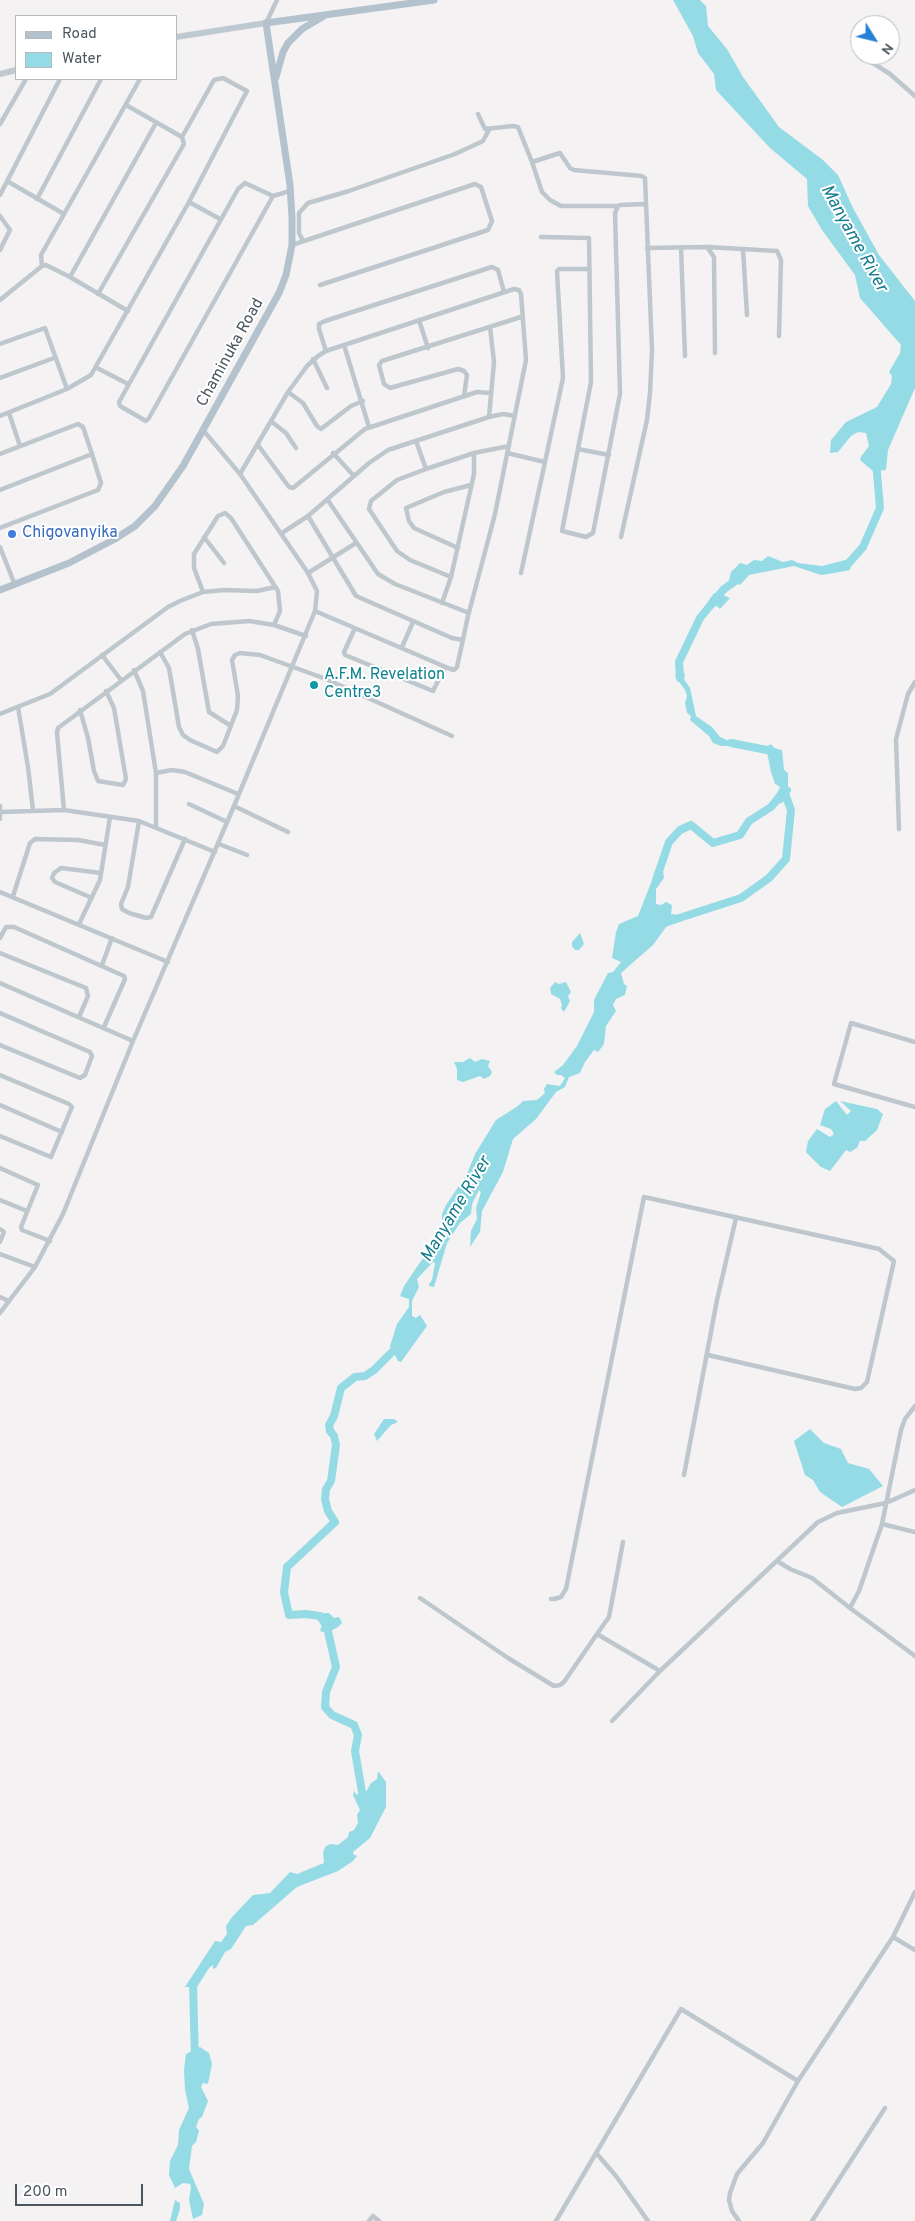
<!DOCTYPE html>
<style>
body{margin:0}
#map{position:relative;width:915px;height:2221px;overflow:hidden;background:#f4f2f2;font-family:Overpass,sans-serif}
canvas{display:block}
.legend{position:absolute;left:15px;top:15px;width:162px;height:65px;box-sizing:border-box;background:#fff;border:1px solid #b7bbbf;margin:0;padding:6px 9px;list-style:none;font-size:15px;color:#4b565e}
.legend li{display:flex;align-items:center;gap:10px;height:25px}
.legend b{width:25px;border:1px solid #b7bbbf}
.north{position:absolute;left:850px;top:15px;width:50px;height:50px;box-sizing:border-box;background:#fff;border:1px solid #b7bbbf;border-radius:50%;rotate:126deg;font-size:14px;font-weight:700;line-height:20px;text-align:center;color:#4b565e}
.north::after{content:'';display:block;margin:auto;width:18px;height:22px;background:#2780d8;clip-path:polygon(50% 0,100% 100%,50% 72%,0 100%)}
.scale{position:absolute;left:15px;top:2184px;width:128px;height:22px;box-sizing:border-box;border:2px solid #4b565e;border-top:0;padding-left:6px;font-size:15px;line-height:18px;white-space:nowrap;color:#4b565e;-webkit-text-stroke:4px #fff;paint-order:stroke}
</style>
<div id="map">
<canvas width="915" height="2221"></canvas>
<ul class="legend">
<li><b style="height:6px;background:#b4c2ce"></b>Road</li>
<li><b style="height:14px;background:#95dbe6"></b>Water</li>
</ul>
<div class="north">N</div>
<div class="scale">200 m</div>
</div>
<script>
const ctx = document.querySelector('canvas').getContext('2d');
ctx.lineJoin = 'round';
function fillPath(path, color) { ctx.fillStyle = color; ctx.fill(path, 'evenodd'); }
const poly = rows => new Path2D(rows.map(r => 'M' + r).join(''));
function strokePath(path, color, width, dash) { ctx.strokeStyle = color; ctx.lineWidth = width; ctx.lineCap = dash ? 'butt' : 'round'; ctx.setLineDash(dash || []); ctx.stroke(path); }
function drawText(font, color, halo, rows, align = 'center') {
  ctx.font = font + ' Overpass,sans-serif'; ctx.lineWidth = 4; ctx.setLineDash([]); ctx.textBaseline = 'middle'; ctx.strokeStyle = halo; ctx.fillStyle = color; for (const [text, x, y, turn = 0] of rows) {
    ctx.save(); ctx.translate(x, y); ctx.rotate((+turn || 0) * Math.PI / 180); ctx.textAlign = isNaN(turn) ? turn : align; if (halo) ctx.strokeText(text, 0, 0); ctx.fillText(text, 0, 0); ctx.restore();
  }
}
fillPath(poly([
 [673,0,700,0,706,6,708,26,727,49,743,77,779,127,823,160,838,175,853,208,879,255,915,301,915,388,888,450,886,470,873,471,861,461,860,458,869,446,866,433,858,432,851,436,838,452,830,453,831,440,846,422,877,407,891,384,892,376,889,372,900,353,901,345,860,298,855,275,822,230,808,206,807,179,770,148,716,90,714,74,698,53,693,36],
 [768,556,783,562,792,560,798,563,822,566,849,559,851,563,850,570,828,574,821,575,794,566,749,575,740,585,729,580,731,572,740,563,747,565,754,560,762,561],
 [714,593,718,593,730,598,720,609,717,606,714,607,706,614,703,610,705,606],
 [678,669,682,670,685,675,684,679,690,688,696,716,712,727,720,737,729,741,738,741,741,746,721,746,713,743,709,736,690,720,691,716,687,713,685,703,687,696,685,690,675,676],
 [771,744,774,748,782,750,784,770,788,773,788,787,791,788,791,791,785,801,775,806,772,803,780,787,775,784,771,772,766,747],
 [656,870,663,871,664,878,656,889,656,904,661,905,666,902,672,905,671,914,680,915,681,921,666,927,653,945,621,973,624,984,627,986,625,995,616,999,613,1005,616,1011,606,1026,604,1044,598,1052,594,1050,585,1062,580,1073,569,1077,565,1087,556,1092,536,1119,513,1139,503,1172,482,1211,480,1232,470,1247,471,1231,477,1219,476,1208,481,1192,479,1190,472,1204,471,1214,460,1223,447,1243,434,1287,429,1286,429,1284,432,1280,435,1263,433,1262,417,1279,419,1287,412,1301,412,1316,416,1318,420,1315,427,1326,401,1362,398,1361,390,1346,397,1324,409,1307,409,1299,400,1296,404,1286,421,1261,434,1246,442,1231,442,1214,446,1205,467,1174,475,1154,496,1120,518,1106,523,1101,537,1100,545,1093,544,1089,547,1084,560,1086,565,1078,561,1075,557,1075,554,1072,563,1065,577,1046,594,1012,594,1000,608,973,613,972,621,962,612,958,616,932,619,924,638,916],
 [580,933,584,944,579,950,575,950,572,946,572,942],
 [555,982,559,984,566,982,571,992,568,996,570,1001,564,1012,561,1008,562,1005,560,999,551,994,550,988],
 [470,1058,475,1062,482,1059,490,1061,488,1066,492,1072,490,1076,484,1079,480,1076,463,1082,457,1080,457,1069,454,1062,463,1062],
 [836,1101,847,1115,851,1111,840,1101,877,1109,883,1114,877,1130,865,1141,860,1141,857,1148,850,1152,846,1150,830,1171,821,1167,806,1152,808,1141,817,1129,830,1137,834,1134,831,1129,820,1125,825,1109],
 [384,1419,394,1419,398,1422,391,1425,377,1441,374,1434],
 [810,1429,824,1443,841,1449,848,1463,869,1469,883,1486,842,1507,820,1492,813,1480,805,1475,794,1441],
 [324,1613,329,1613,334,1618,339,1617,342,1623,338,1627,327,1633,320,1631,322,1625,318,1617],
 [378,1771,386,1782,386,1807,370,1838,353,1852,353,1854,357,1856,353,1861,338,1871,297,1887,253,1925,246,1926,231,1949,225,1952,216,1968,213,1969,213,1965,209,1968,197,1987,185,1987,215,1941,221,1942,227,1934,226,1926,232,1917,253,1895,270,1893,290,1872,297,1874,324,1863,323,1852,326,1846,331,1844,338,1845,348,1837,349,1832,354,1830,358,1823,357,1815,360,1810,353,1795,354,1791,357,1795,361,1791,366,1792,371,1783,377,1779],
 [200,2047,209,2053,212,2064,208,2084,203,2083,201,2087,208,2101,202,2117,199,2119,196,2127,199,2131,196,2142,192,2146,189,2169,204,2204,202,2215,193,2219,189,2200,191,2188,190,2184,183,2183,175,2188,169,2175,170,2161,178,2145,179,2130,189,2108,185,2090,184,2069,186,2054],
 [175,2200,180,2203,180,2209,176,2221,170,2221]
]), '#95dbe6');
strokePath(poly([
 [843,566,848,564,863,547,880,508,876,461],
 [680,678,679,662,700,618,724,589,741,577],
 [731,743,772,751,774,754],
 [656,880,669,842,680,830,691,825,713,843,740,835,749,821,771,807,779,797],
 [673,920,741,898,769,878,786,859,791,810,784,791],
 [369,1799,362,1792,355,1751,358,1735,354,1725,332,1715,325,1707,326,1692,336,1667,327,1627,320,1616,306,1614,289,1615,284,1592,287,1567,335,1522,328,1511,325,1499,326,1489,331,1481,336,1445,334,1436,330,1431,329,1425,334,1416,341,1388,355,1377,365,1376,374,1370,399,1345],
 [195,2060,193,1984,196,1980]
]), '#95dbe6', 8);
strokePath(poly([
 [266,23,277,0],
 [862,56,890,74,915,96],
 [478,114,485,129,513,126,518,127,532,162,560,153,570,168,574,170,642,176,645,178,652,350,650,393,647,420,621,537],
 [0,124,26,79],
 [532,162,542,192,550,200,561,206,618,206],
 [7,181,64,214],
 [0,195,60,79],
 [273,196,149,418,146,421,120,406,119,402,238,189,245,183,273,196,290,191],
 [37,199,101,79],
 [189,202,220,219],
 [0,216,10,230,0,250],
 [541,237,589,238,591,382,562,531,586,537,593,533,620,394,615,213,618,206,620,205,645,204],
 [303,241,299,233,299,213,308,203,349,191,455,154,483,141,489,130],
 [292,245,475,184,481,187,492,221,488,230,320,285],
 [681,247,685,356],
 [707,247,714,257,715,353],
 [647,248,707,247,777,251,781,260,779,336],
 [743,249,747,315],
 [70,277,156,123],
 [98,294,184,144,182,137,126,105],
 [0,300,42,266],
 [128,311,70,277,46,265,42,266,41,255,140,79],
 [419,320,428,348],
 [0,344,45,328,67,389],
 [344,345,369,427],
 [326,351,319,329,319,324,325,321,492,267,498,270,504,292],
 [313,359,327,388],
 [97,368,128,384],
 [0,378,54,358],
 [288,392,303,403,317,426,321,429,351,406,363,401],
 [464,396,467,375,464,371,458,369,390,388,384,384,379,365,382,361,521,317],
 [9,413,20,446],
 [0,416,67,389,91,375,189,202,247,91,223,78,214,80,182,137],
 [489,417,494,362,490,327],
 [272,422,286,433,296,448],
 [416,441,426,469,397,480,371,501,369,509,397,551,410,560,451,577],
 [258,445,289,487,293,488,365,429,477,392,490,393],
 [578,449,609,455],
 [333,453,354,476],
 [507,453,545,462,563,378,557,271,559,269,589,269],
 [0,454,78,424,83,427,92,454,0,490],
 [426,469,474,453,509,446],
 [240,474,288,392,307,366,318,356,326,351,514,289,519,290,521,294,526,360,495,514,468,616,457,667,454,670,448,668,315,611],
 [327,499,378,574,395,584,469,613],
 [308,516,356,596,452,638,463,640],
 [0,528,98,490,101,483,92,454],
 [282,533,308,516,369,463,388,450,489,417,503,414,515,416],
 [204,537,224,563],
 [0,547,15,585],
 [458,548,414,528,409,521,406,508,444,492,471,485],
 [308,573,356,543],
 [521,573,545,462],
 [203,592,194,568,194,554,218,516,225,513,231,518,278,591,280,611,274,625],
 [442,603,451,577,474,474,474,453],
 [355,628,344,652,345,655,433,691,445,667],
 [192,630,198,649,209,712,231,726],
 [402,647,413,622],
 [160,652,169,668,179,727,183,735,190,740,217,752,223,746,237,710,238,696,232,660,235,655,240,653,260,655,326,679,452,736],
 [102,655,121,680],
 [134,670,143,691,156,773,156,826],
 [18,707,28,767,33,810],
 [80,710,88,738,94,771,98,781,123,785,126,779,114,708,106,691],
 [0,714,50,694,168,607,180,601,203,592,224,590,257,591,275,587],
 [156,773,172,770,185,772,238,794],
 [189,804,227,822],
 [0,806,0,819],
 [234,806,288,832],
 [64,810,57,733,58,728,185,634,211,624,249,621,274,625,306,636],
 [1,812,64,810,139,821,215,852],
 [139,821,128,887,121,904,122,909,129,913,146,918,151,917,185,839],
 [899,829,896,739,908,694,915,682],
 [219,844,247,855],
 [0,892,168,962],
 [13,896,30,843,35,839,78,840,105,845],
 [92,898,55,882,52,878,54,873,61,868,101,873],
 [79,924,100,880,110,817],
 [0,938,6,927,14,927,124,976,125,979,104,1027],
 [0,953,86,988,88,996,79,1017],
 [102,965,112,938],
 [0,983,133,1041],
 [0,1013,90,1052,92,1056,85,1075,80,1078,0,1045],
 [915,1042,851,1023,834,1084,915,1107],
 [0,1075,69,1104,72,1107,51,1157,0,1136],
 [0,1105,62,1132],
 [0,1168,38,1185,21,1227,22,1230,50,1241],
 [0,1200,27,1211],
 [0,1229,4,1232,0,1242],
 [0,1254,35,1267],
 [0,1297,9,1301],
 [0,1313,35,1267,63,1214,133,1041,234,806,315,611,317,591,308,573,240,474,203,430],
 [915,1406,905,1419,901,1430,882,1524,859,1591,850,1608,915,1656],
 [684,1475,717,1300,736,1218],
 [882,1524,915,1532],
 [777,1561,790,1569,812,1578,850,1608],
 [420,1598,508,1658,554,1686,560,1685,564,1682,597,1634,660,1671],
 [551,1599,554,1599,561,1597,566,1589,644,1197,879,1249,894,1261,867,1382,861,1388,855,1389,708,1355],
 [597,1634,609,1617,623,1542],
 [612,1721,660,1671,818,1522,837,1513,886,1503,915,1490],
 [893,1937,915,1950],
 [597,2154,616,2176,648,2221],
 [369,2221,373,2216,379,2221],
 [556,2221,681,2009,798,2081],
 [739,2221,732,2211,729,2200,730,2193,737,2174,763,2143,798,2081,893,1937,915,1892],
 [812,2221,885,2108]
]), '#bec7cd', 4.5);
strokePath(poly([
 [176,37,266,23],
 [0,74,16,70]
]), '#bfc9d1', 6);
strokePath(poly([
 [276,77,283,52,288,43,302,29,324,16],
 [0,590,69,563,115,539,135,526,155,506,183,466,279,293,286,275,292,245,292,218,290,185,266,23,434,0]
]), '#b4c2ce', 7);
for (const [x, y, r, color] of [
 [12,534,5,"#3f7fe0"],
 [314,685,5,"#0f9aa8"]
]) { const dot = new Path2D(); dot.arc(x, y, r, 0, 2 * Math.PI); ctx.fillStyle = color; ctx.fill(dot); strokePath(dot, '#fff', 2); }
drawText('16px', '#4b565e', '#fff', [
 ["Chaminuka Road",231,353,-61]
]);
drawText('16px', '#366cbe', '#fff', [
 ["Chigovanyika",22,534]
], 'left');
drawText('16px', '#0d838f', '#fff', [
 ["A.F.M. Revelation",324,676],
 ["Centre3",324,694]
], 'left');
drawText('italic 18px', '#167d8e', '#fff', [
 ["Manyame River",853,239,61],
 ["Manyame River",457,1210,-59]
]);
</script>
